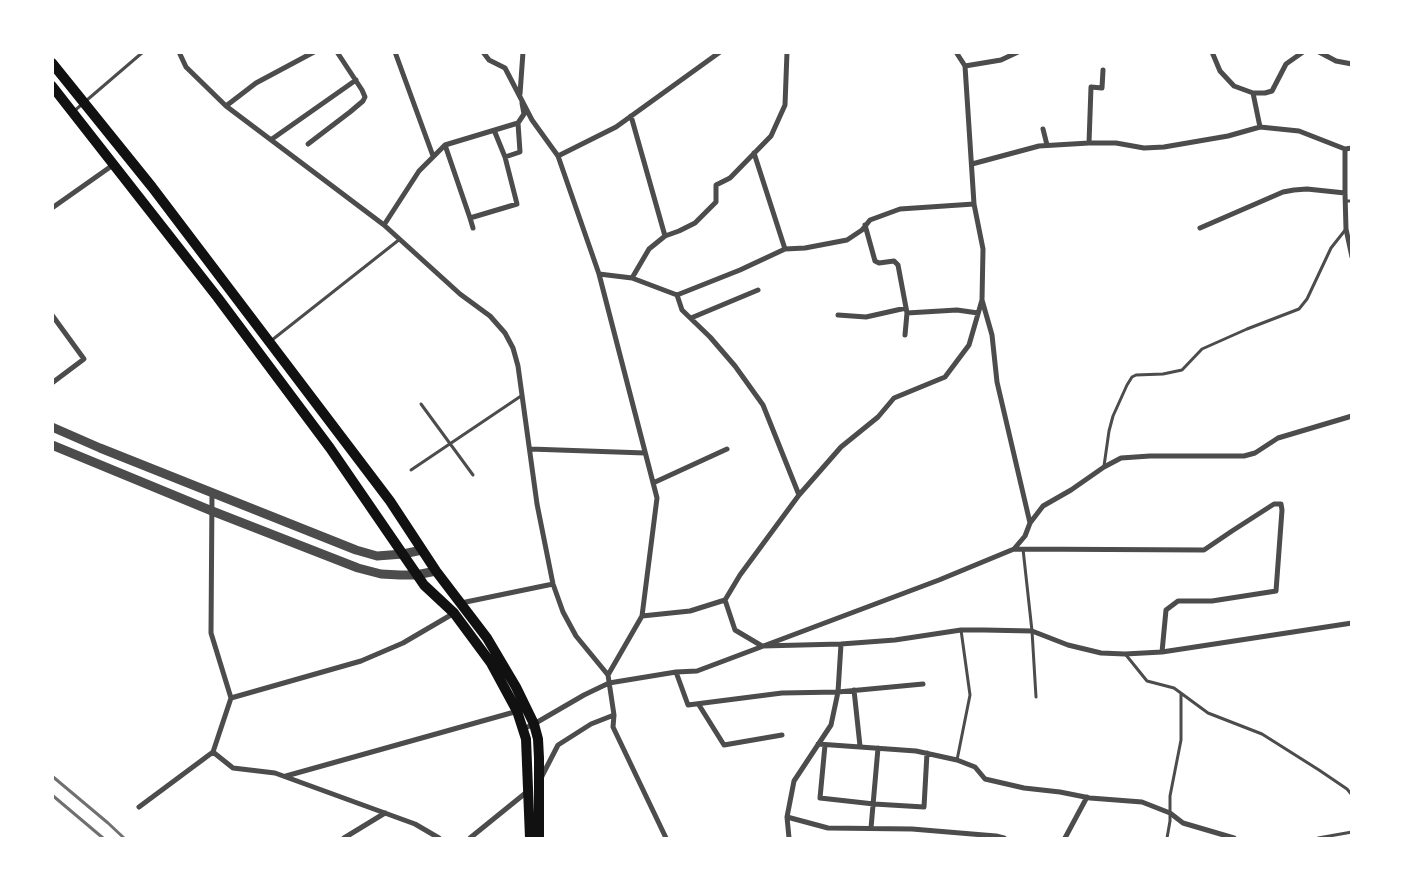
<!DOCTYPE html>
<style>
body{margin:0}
#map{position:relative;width:1404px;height:891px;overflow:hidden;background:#fff;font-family:Bitter,serif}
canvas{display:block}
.frame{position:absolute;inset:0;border:54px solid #fff;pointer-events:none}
</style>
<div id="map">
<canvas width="1404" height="891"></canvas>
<div class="frame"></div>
</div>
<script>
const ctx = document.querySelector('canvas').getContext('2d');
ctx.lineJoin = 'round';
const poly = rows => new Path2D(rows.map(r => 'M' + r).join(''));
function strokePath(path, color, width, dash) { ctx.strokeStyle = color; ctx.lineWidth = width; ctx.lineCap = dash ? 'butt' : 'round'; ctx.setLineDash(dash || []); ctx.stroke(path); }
strokePath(poly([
 [73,112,143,52],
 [1345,201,1352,201],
 [272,340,400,239],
 [421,404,473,475],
 [1104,466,1109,431,1113,416,1127,385,1132,377,1136,375,1163,374,1182,370,1202,349,1247,329,1299,309,1307,299,1331,248,1346,229],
 [411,470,521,396],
 [1023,549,1032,631,1036,697],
 [1126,655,1147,681,1174,688,1208,713,1262,734,1319,770,1347,789,1352,795],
 [957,760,970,695,961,630],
 [1167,838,1170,821,1170,796,1181,740,1181,694],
 [1318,838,1352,832]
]), '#4c4c4c', 3);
strokePath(poly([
 [179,52,186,67,226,106,384,225,460,294,490,316,505,333,513,348,518,366,537,504,553,584,563,612,576,636,608,675,614,715,613,727,666,838],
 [395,52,433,156],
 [483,52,489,60,505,68,532,120,558,156,599,274,657,498,642,616,608,675],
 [1212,52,1220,71,1234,86,1253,93,1265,93,1272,91,1286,64,1303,52],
 [1319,52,1336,61,1352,64],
 [965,66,1001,60,1018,52],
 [1253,93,1260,127],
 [520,94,523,52],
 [226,106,256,83,314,52],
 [631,116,665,236],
 [1043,129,1047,145],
 [494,130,505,157,520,152,518,123,524,114,522,103],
 [272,139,356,80],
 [1089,143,1091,87,1102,88,1103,70],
 [308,144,350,112,363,101,365,97,362,90,337,52],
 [445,145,470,218],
 [1352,148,1345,149,1345,193,1346,229,1352,257],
 [754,153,785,249],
 [558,156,616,127,720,52],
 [972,164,1039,146,1089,143,1116,143,1144,148,1164,147,1228,136,1260,127,1299,131,1345,149],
 [52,208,113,165],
 [384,225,419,171,445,145,518,123],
 [865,225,875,261,879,263,894,261,898,265,907,313,905,335],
 [473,228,470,218,517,204,505,157],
 [1200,228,1283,192,1294,190,1307,189,1345,193],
 [599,274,632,278,649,249,665,236,679,231,695,223,716,202,716,185,730,178,771,136,785,105,787,52],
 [632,278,677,295,682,310,710,337,735,366,763,405,799,495],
 [677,295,740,270,785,249,805,248,847,240,862,230,870,220,900,209,974,204],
 [982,300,992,335,997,382,1030,523],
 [907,313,957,310,978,313],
 [52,315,84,359,52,383],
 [838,315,866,317,906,308],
 [691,318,758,290],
 [530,449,645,453],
 [653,483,727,449],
 [212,494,211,633,231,698,213,752,233,768,275,773,415,824,439,838],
 [1014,549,1204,550,1232,531,1274,504,1281,504,1282,510,1276,591,1212,601,1178,601,1166,610,1162,652],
 [725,600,735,630,762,646,841,644,895,640,961,630,984,630,1032,631,1068,645,1101,653,1125,654,1162,652,1352,623],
 [461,603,553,584],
 [642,616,690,611,725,600,740,575,799,495,841,447,878,417,894,398,945,377,969,345,982,300,983,249,974,204,965,66,956,52],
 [676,672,688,705,782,693,838,692,923,684],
 [854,690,860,746],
 [231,698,361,661,403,643,456,612],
 [699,705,724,745,782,735],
 [523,729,534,724,584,695,609,683,676,672,697,671,939,580,1014,549,1025,536,1030,523,1043,506,1071,490,1104,467,1121,458,1150,456,1244,456,1255,453,1278,438,1352,416],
 [818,744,916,751,957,760,975,767,985,779,1024,788,1060,792,1090,798,1142,802,1170,813,1183,823,1234,838],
 [825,745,820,798,874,804,924,807,927,753],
 [286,776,518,711],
 [541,778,558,745,591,724,614,715],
 [139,807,213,752],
 [787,817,828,828,912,829,996,836,1004,838],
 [871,828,878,748],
 [344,838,385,813],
 [470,838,528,791],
 [789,838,787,817,794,781,831,725,838,692,841,644],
 [1065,838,1087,797]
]), '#4c4c4c', 5);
strokePath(poly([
 [52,427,100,448,356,550,377,556,403,554,422,550],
 [52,445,212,511,358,568,381,574,400,575,416,575,436,571]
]), '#4c4c4c', 9);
strokePath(poly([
 [52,63,152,187,390,501,436,571,487,638,516,687,534,724,538,739,539,758,539,838],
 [52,86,218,298,330,448,424,585,454,613,491,663,517,711,526,739,530,838]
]), '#111', 10);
strokePath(poly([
 [52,776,108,823,124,838],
 [52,795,103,838]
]), '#707070', 3);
</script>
